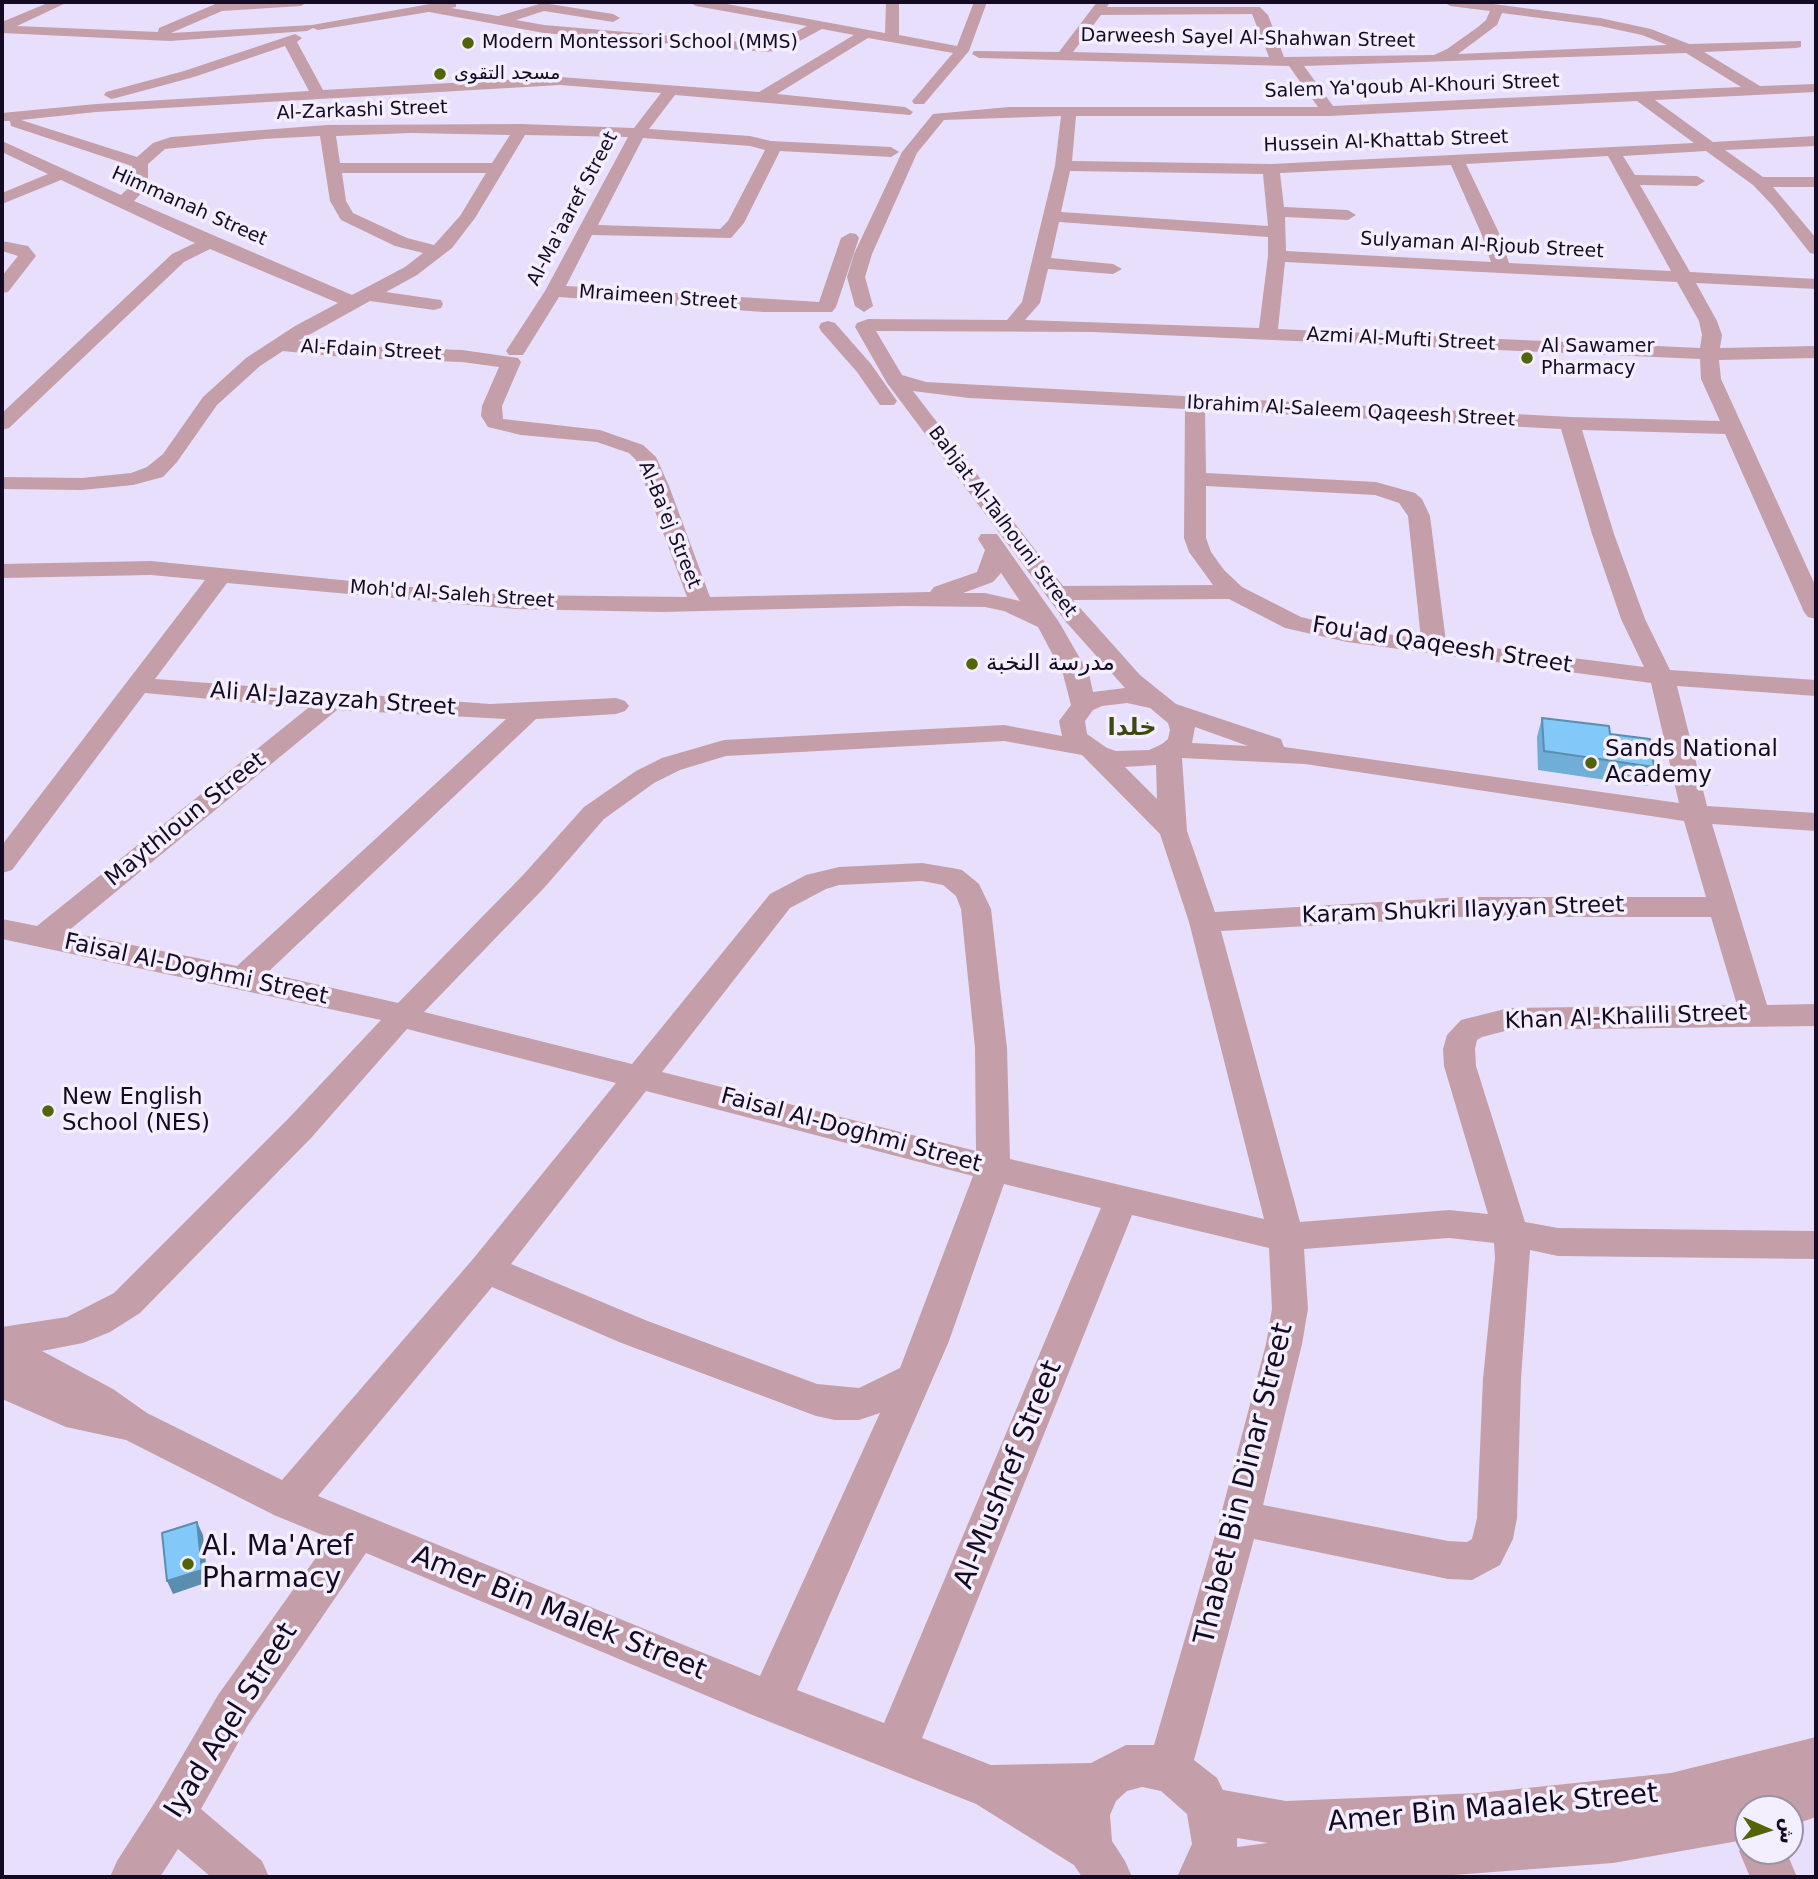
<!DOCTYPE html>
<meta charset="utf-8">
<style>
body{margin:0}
#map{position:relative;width:1818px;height:1879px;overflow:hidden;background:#e8dffc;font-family:"DejaVu Sans",Vazirmatn,sans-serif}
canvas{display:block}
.frame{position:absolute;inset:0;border:4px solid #140a23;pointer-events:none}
.north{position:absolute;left:1734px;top:1795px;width:70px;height:70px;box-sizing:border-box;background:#f3effe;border:2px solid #9a93a6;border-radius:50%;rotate:93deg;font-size:19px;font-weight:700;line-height:28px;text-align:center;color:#140a23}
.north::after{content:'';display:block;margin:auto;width:24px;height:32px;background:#536307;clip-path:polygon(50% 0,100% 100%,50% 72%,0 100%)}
</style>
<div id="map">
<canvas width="1818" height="1879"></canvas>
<div class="frame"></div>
<div class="north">ش</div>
</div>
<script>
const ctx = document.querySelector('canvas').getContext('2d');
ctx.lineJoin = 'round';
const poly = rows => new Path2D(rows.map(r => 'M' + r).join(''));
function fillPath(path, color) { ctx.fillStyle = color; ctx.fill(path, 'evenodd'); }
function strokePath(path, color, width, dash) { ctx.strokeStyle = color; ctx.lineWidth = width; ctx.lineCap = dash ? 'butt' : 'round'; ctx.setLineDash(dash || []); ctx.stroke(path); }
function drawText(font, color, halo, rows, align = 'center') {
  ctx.font = font + ' "DejaVu Sans",Vazirmatn,sans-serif'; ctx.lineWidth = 7; ctx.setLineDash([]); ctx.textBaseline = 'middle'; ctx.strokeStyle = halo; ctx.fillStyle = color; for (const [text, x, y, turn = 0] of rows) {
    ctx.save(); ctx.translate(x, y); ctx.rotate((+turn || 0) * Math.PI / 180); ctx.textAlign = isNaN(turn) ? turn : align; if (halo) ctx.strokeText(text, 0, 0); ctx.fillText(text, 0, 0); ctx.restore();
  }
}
fillPath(poly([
 [50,2,68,2,17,26,158,32,159,28,220,2,308,2,301,6,222,11,171,33,312,25,441,2,456,2,456,7,451,8,498,16,543,3,613,14,620,18,613,22,544,11,516,20,544,25,766,44,775,43,807,26,696,6,689,2,716,2,885,33,886,2,899,2,899,35,957,46,974,2,987,2,969,51,924,104,914,104,912,101,953,53,868,38,777,94,905,107,913,112,910,115,675,95,649,129,750,136,771,141,891,147,899,152,891,157,780,151,744,223,731,238,592,235,566,286,819,302,841,238,850,233,856,234,859,238,836,307,832,312,763,312,559,297,523,355,509,355,506,351,545,291,628,137,525,135,475,218,452,248,417,275,386,292,441,300,443,304,441,308,434,310,370,301,298,341,352,346,462,350,518,358,521,362,502,406,503,419,600,430,643,445,656,457,669,486,710,597,930,592,934,587,977,572,985,550,978,539,981,534,997,534,1059,622,1089,674,1093,692,1125,688,1066,622,887,383,855,327,857,323,868,319,1007,320,1022,302,1055,166,1061,116,944,120,917,153,872,254,865,277,873,306,864,312,855,306,847,277,854,254,902,152,933,114,1009,107,1318,107,1289,66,979,58,972,54,974,51,1059,52,1097,2,1110,2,1107,7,1260,7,1268,15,1284,57,1434,55,1447,49,1478,27,1486,20,1490,11,1450,6,1444,2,1478,2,1600,18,1651,29,1689,44,1801,41,1801,47,1796,48,1704,52,1760,86,1816,84,1816,92,1655,100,1713,142,1816,136,1816,146,1725,150,1763,177,1816,177,1816,187,1773,187,1816,238,1816,254,1810,253,1773,206,1753,185,1706,151,1623,156,1635,175,1697,176,1705,181,1697,186,1640,185,1690,272,1816,279,1816,289,1696,283,1717,321,1722,335,1720,348,1816,346,1816,358,1719,360,1721,379,1816,587,1816,619,1808,617,1804,612,1725,434,1582,430,1614,534,1645,619,1670,670,1816,680,1816,696,1677,686,1707,806,1816,813,1816,831,1712,824,1767,1005,1816,1004,1816,1026,1509,1030,1482,1037,1477,1040,1475,1049,1476,1066,1525,1222,1558,1228,1816,1231,1816,1259,1558,1256,1530,1250,1521,1379,1517,1518,1513,1539,1500,1565,1472,1580,1448,1579,1254,1539,1194,1760,1217,1778,1223,1790,1286,1801,1479,1793,1671,1773,1816,1737,1816,1817,1790,1826,1790,1809,1748,1809,1748,1851,1786,1851,1797,1877,1750,1877,1739,1851,1744,1840,1613,1863,1427,1877,1177,1877,1192,1844,1187,1814,1161,1791,1142,1787,1127,1791,1116,1801,1110,1815,1112,1841,1125,1861,1132,1877,1082,1877,1074,1865,976,1804,755,1716,366,1553,248,1725,201,1809,262,1861,269,1877,211,1877,178,1849,160,1877,110,1877,117,1861,157,1799,218,1695,330,1538,274,1515,126,1440,66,1427,2,1399,2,1327,67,1317,114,1293,287,1120,381,1020,2,939,2,919,37,926,308,708,145,693,12,870,2,873,2,845,205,580,151,575,2,578,2,564,151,561,451,591,515,595,687,597,636,460,629,453,597,442,521,435,488,427,481,416,482,406,499,367,462,362,352,358,283,351,260,366,217,405,177,462,163,477,133,485,82,490,2,489,2,477,82,478,131,473,147,467,163,454,203,397,246,358,295,326,338,303,210,249,184,262,9,428,2,430,2,413,172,254,195,243,61,180,2,204,2,193,48,174,2,152,2,141,121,195,132,185,132,166,11,126,10,121,2,121,2,113,96,104,309,91,285,46,194,77,116,98,111,99,104,95,106,92,184,71,295,34,302,38,297,42,323,90,560,77,759,92,854,35,822,29,783,50,766,52,544,33,429,12,318,30,313,28,307,31,170,41,2,33,2,22,50,2],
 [1502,13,1600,26,1642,35,1667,45,1458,54,1497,25,1502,13],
 [1252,14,1269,57,1073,52,1101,15,1252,14],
 [1686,53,1741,87,1333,106,1304,66,1686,53],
 [560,85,661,93,634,128,521,124,327,125,171,137,153,143,137,157,21,120,96,112,560,85],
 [1637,101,1694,143,1271,164,1072,161,1076,116,1329,116,1637,101],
 [411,133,510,135,492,163,340,163,336,136,411,133],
 [320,136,330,201,341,220,395,246,423,253,405,267,352,295,134,201,148,186,148,164,165,149,264,139,320,136],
 [643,138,750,146,765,150,728,221,720,229,598,225,643,138],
 [1608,156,1671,271,1509,263,1499,233,1466,164,1608,156],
 [1451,165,1481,233,1491,262,1286,251,1285,217,1348,220,1356,215,1348,210,1284,207,1280,173,1451,165],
 [1070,171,1263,174,1268,226,1061,212,1070,171],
 [342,173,486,173,460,216,434,245,407,238,353,213,346,201,342,173],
 [1059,222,1268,237,1268,256,1259,328,1025,320,1040,303,1048,269,1113,274,1122,269,1113,264,1051,258,1059,222],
 [1285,262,1677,282,1699,321,1702,335,1700,348,1278,329,1285,262],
 [876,331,1093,332,1700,359,1701,379,1720,421,1570,417,926,382,902,375,876,331],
 [913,391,969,398,1185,409,1184,538,1189,552,1213,585,1063,586,913,391],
 [1205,410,1561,429,1592,534,1621,619,1644,667,1446,642,1430,516,1422,499,1415,493,1376,482,1206,473,1205,410],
 [1206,486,1375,495,1399,503,1408,516,1421,639,1347,628,1301,617,1242,587,1224,570,1211,552,1206,538,1206,486],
 [1001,573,1020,601,985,593,963,593,993,582,1001,573],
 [227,583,515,609,662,612,904,606,985,607,1004,611,1038,627,1063,674,1071,705,1059,721,1062,736,1004,725,724,740,662,758,636,771,584,807,524,874,398,1003,267,973,536,719,616,714,625,711,629,706,625,701,616,698,490,704,155,679,227,583],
 [1229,599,1285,628,1347,642,1651,683,1679,803,1284,747,1281,739,1176,704,1140,675,1073,600,1229,599],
 [1127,703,1150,708,1168,723,1170,730,1168,739,1162,744,1149,750,1116,751,1107,748,1087,734,1085,721,1093,710,1102,706,1127,703],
 [337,710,506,719,237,966,67,932,337,710],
 [1195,727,1248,746,1192,743,1195,727],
 [1004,741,1082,755,1160,834,1189,922,1264,1219,1010,1159,1007,1048,991,909,979,884,962,870,952,868,922,863,839,867,806,875,770,894,632,1064,424,1012,544,888,604,819,654,783,680,770,726,756,1004,741],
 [1182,758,1305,764,1684,821,1706,897,1462,897,1215,912,1187,831,1182,758],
 [1156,765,1157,799,1125,767,1156,765],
 [922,881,943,885,956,896,961,909,975,1048,976,1151,662,1072,790,908,826,889,839,885,922,881],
 [1462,917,1711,917,1737,1005,1509,1008,1461,1020,1447,1035,1443,1049,1444,1066,1488,1214,1449,1210,1300,1222,1221,931,1462,917],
 [407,1029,616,1083,473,1259,282,1480,147,1413,113,1389,42,1351,83,1343,110,1332,140,1313,311,1138,407,1029],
 [646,1091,973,1176,900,1368,859,1388,817,1384,645,1320,511,1264,646,1091],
 [1004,1184,1101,1208,884,1723,797,1690,949,1341,1004,1184],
 [1132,1215,1269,1248,1272,1309,1266,1344,1220,1518,1154,1745,1126,1745,1091,1763,991,1765,922,1738,1132,1215],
 [1449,1238,1494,1243,1495,1258,1483,1379,1477,1518,1472,1539,1467,1542,1448,1541,1263,1505,1302,1344,1308,1309,1304,1249,1449,1238],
 [492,1287,619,1342,816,1416,835,1420,859,1420,880,1413,760,1676,318,1496,492,1287],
 [1237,1838,1268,1843,1237,1847,1237,1838],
 [2,241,28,246,36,256,8,292,2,293,2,276,18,256,2,251,2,241],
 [828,321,835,323,871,364,897,401,894,405,880,405,857,372,821,331,819,327,821,323,828,321]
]), '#c49fa9');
fillPath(poly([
 [1542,718,1610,734,1654,767,1647,786,1538,770,1537,737]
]), '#70add7');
fillPath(poly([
 [197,1522,203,1535,208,1582,173,1594,167,1581]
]), '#5b8daf');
const building = poly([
 [1542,718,1609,726,1610,734,1650,739,1654,767,1544,751,1542,718],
 [197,1522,202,1570,167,1581,162,1533,197,1522]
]);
fillPath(building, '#82c9fa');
strokePath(building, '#5b8daf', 2);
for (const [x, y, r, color] of [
 [468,43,7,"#536307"],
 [440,74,7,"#536307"],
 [1527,358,7,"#536307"],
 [972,664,7,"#536307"],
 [1591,763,7,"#536307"],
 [48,1111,7,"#536307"],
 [188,1564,7,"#536307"]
]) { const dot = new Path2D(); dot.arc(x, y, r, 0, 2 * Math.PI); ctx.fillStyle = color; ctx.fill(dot); strokePath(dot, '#f3effe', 2.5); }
drawText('19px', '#140a23', '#f3effe', [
 ["Darweesh Sayel Al-Shahwan Street",1248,39,1],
 ["Salem Ya'qoub Al-Khouri Street",1412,87,-2],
 ["Al-Zarkashi Street",362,111,-2],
 ["Hussein Al-Khattab Street",1386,142,-2],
 ["Himmanah Street",189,207,24],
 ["Al-Ma'aaref Street",573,209,-62],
 ["Sulyaman Al-Rjoub Street",1482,246,3],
 ["Mraimeen Street",658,298,4],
 ["Azmi Al-Mufti Street",1401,340,3],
 ["Al-Fdain Street",371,351,3],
 ["Ibrahim Al-Saleem Qaqeesh Street",1351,412,3],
 ["Bahjat Al-Talhouni Street",1002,522,53],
 ["Al-Ba'ej Street",669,525,68],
 ["Moh'd Al-Saleh Street",452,595,4]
]);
drawText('19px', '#140a23', '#f3effe', [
 ["Modern Montessori School (MMS)",482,43],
 ["مسجد التقوى",454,74],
 ["Al Sawamer",1541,347],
 ["Pharmacy",1541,369]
], 'left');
drawText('23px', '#140a23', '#f3effe', [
 ["Fou'ad Qaqeesh Street",1442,646,9],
 ["Ali Al-Jazayzah Street",333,700,4],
 ["Maythloun Street",186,820,-39],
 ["Karam Shukri Ilayyan Street",1463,911,-2],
 ["Faisal Al-Doghmi Street",196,970,12],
 ["Khan Al-Khalili Street",1626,1018,-2],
 ["Faisal Al-Doghmi Street",851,1131,15]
]);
drawText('23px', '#140a23', '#f3effe', [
 ["مدرسة النخبة",986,664],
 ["Sands National",1605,750],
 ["Academy",1605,776],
 ["New English",62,1098],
 ["School (NES)",62,1124]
], 'left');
drawText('bold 24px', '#3d490f', '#f3effe', [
 ["خلدا",1132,729]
]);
drawText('28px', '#140a23', '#f3effe', [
 ["Al-Mushref Street",1009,1475,-68],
 ["Thabet Bin Dinar Street",1245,1484,-76],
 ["Amer Bin Malek Street",559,1614,22],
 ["Iyad Aqel Street",232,1721,-58],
 ["Amer Bin Maalek Street",1493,1809,-5]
]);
drawText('28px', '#140a23', '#f3effe', [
 ["Al. Ma'Aref",202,1548],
 ["Pharmacy",202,1580]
], 'left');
</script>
